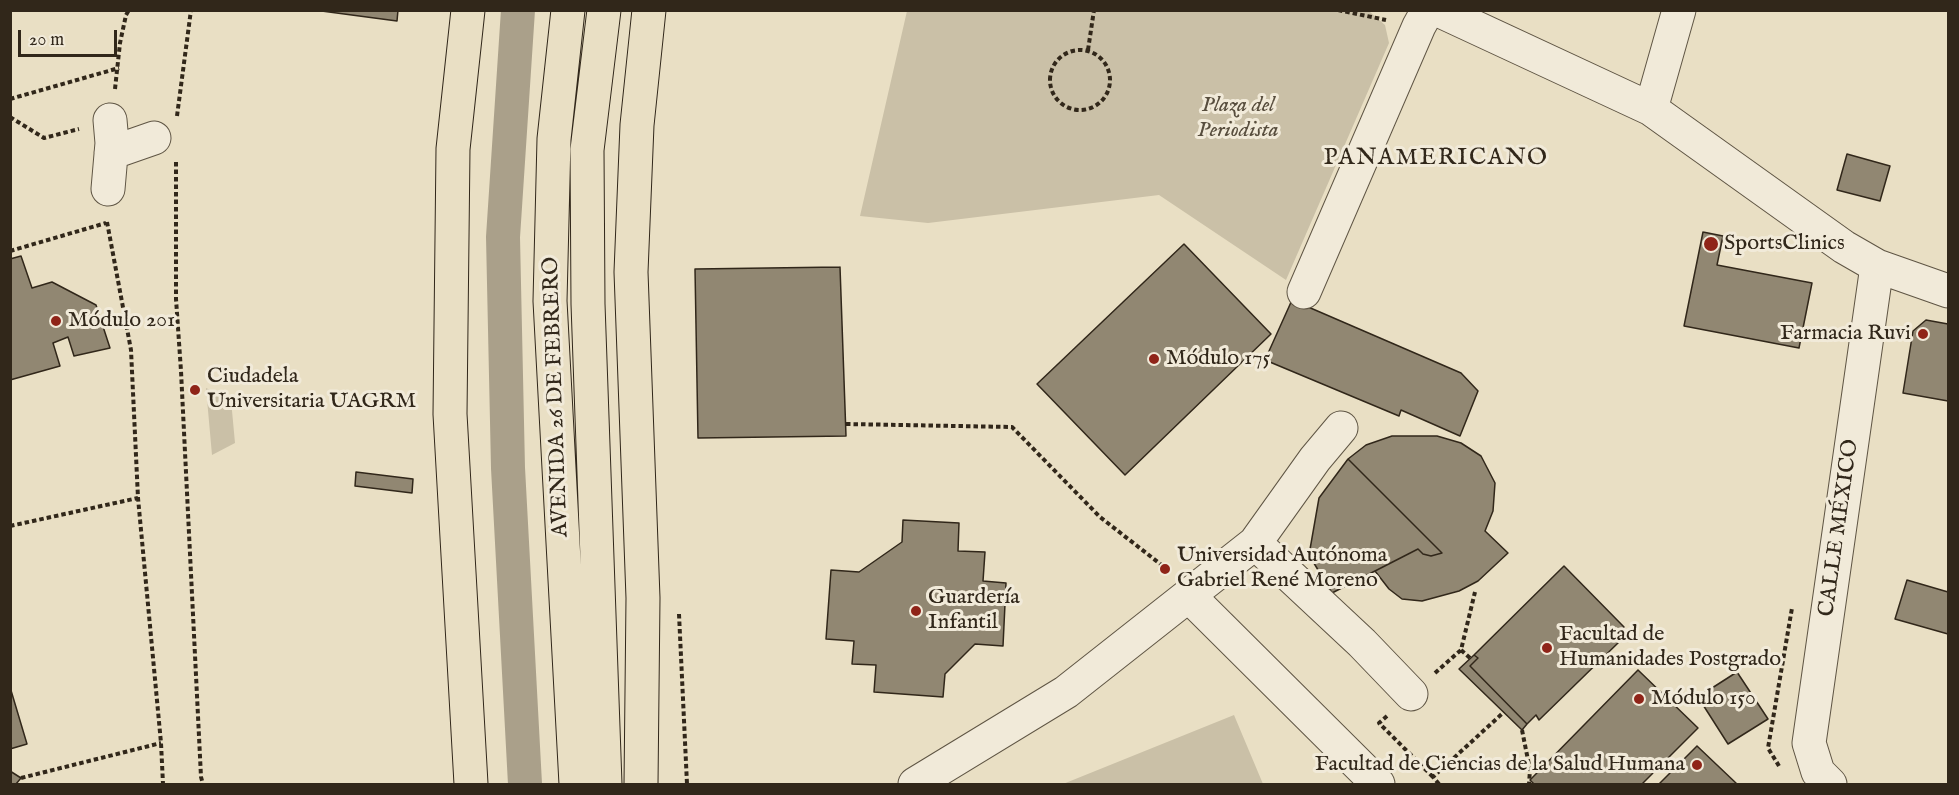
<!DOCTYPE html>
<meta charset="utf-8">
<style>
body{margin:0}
#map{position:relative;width:1959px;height:795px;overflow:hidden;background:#e9dfc4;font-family:"IM FELL English",serif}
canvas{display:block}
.frame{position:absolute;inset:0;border:12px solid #31271a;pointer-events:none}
.scale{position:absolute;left:18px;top:30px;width:99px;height:27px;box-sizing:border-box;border:3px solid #31271a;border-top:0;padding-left:8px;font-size:18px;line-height:21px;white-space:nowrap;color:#31271a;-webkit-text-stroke:4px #f1ead9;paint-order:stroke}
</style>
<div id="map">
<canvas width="1959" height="795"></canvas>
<div class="frame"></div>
<div class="scale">20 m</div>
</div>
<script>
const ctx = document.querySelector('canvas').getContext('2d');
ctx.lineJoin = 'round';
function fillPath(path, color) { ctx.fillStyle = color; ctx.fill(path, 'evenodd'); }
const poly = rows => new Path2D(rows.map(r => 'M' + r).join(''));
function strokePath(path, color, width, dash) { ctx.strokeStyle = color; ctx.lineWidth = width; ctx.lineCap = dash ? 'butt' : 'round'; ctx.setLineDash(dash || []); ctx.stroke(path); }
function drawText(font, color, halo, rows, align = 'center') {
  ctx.font = font + ' "IM FELL English",serif'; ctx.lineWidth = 6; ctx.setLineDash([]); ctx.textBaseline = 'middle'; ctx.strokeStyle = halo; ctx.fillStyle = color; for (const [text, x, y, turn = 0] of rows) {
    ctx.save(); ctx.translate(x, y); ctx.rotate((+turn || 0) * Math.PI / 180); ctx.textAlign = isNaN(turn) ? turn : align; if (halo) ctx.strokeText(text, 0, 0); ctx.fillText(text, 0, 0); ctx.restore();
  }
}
fillPath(poly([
 [1363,11,1370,12,1385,25,1389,43,1286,280,1159,195,928,223,860,216,907,11],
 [206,388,231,400,235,443,212,455],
 [1234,715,1263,784,1063,784]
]), '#cac0a7');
strokePath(poly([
 [518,10,503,237,508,468,525,784]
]), '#aaa08a', 34);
const building = poly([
 [314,10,398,10,397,21,314,10],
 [1847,154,1890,166,1880,201,1837,190,1847,154],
 [1703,232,1723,236,1717,265,1812,283,1799,348,1684,326,1703,232],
 [1184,244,1271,334,1125,475,1037,384,1184,244],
 [21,256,32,288,52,282,96,305,110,348,74,356,68,337,53,343,60,366,10,380,10,259,21,256],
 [840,267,846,436,698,438,695,269,840,267],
 [1292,300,1461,373,1478,391,1460,436,1401,410,1399,416,1265,360,1292,300],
 [1926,320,1948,324,1948,401,1903,393,1913,331,1926,320],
 [1392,436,1437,436,1461,443,1481,456,1495,483,1493,511,1485,531,1508,553,1478,581,1459,591,1422,601,1402,599,1389,589,1375,571,1418,549,1423,554,1431,556,1442,553,1348,459,1366,445,1392,436],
 [1348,459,1442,553,1431,556,1423,554,1418,549,1332,593,1309,555,1319,498,1348,459],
 [356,472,413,479,412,493,355,486,356,472],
 [903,520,959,523,958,551,985,552,983,581,1006,583,1003,646,975,644,945,674,943,697,874,692,876,665,852,664,854,641,826,639,831,570,859,572,902,542,903,520],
 [1564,566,1624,627,1614,637,1619,642,1539,720,1536,715,1527,724,1470,666,1478,658,1474,655,1564,566],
 [1907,580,1948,592,1948,634,1895,619,1907,580],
 [1474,655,1478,658,1470,666,1527,724,1522,730,1459,669,1474,655],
 [1638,670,1698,728,1642,784,1534,784,1530,780,1638,670],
 [1737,672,1768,719,1728,744,1698,697,1737,672],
 [10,687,27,744,10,749,10,687],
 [1697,746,1737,784,1659,784,1697,746],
 [10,771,21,778,16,784,10,784,10,771]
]);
fillPath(building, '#918772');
strokePath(building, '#31271a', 1.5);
const minor = poly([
 [1438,10,1651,109,1844,247,1877,266,1948,291],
 [1651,109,1679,10],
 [111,153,154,138],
 [108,189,112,143,110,120],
 [1304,292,1419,26,1428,10],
 [1255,543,1315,459,1341,428],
 [1189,596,1378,784],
 [915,784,1066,692,1255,543,1362,643,1411,694],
 [1830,784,1818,772,1809,743,1877,266]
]);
const major = poly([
 [468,10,453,149,450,414,471,784],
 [568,10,554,139,550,301,576,784],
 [604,10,587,150,588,304,605,784],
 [641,784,643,598,631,272,637,125,649,10]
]);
strokePath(minor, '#5f5544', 35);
strokePath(major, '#31271a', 35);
strokePath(poly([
 [1338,10,1386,20],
 [1088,50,1094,10],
 '1050 80a30 30 0 1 1 60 0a30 30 0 1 1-60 0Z',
 [115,89,120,43,126,15,129,10],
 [10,99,119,68],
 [177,116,191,10],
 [10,117,44,138,79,129],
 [176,162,176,299,181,371,201,777,203,784],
 [107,222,131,350,138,498,161,743,163,784],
 [10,251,106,223],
 [846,424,1012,427,1100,517,1168,570],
 [10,526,138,498],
 [679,614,687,784],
 [1470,658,1461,650,1475,592],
 [1435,673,1461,650],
 [1387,716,1379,723,1433,777],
 [1522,730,1530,770,1529,784],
 [1779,766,1768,748,1792,608],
 [21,778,161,743],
 [1439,784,1433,777,1504,712]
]), '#31271a', 4, [4.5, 3]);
strokePath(minor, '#f1ead9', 33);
strokePath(major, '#e9dfc4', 33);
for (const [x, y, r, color] of [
 [1711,244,8,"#8f2418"],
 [56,321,6,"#8f2418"],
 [1923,334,6,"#8f2418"],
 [1154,359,6,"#8f2418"],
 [195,390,6,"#8f2418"],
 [1165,569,6,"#8f2418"],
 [916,611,6,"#8f2418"],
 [1547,648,6,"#8f2418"],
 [1639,699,6,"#8f2418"],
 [1697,765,6,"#8f2418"]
]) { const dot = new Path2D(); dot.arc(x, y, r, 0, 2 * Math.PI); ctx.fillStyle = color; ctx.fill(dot); strokePath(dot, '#f1ead9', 2); }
drawText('italic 22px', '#574d3d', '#f1ead9', [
 ["Plaza del",1238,106],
 ["Periodista",1238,131]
]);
drawText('22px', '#31271a', '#f1ead9', [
 ["SportsClinics",1724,244],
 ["Módulo 201",68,321],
 ["Farmacia Ruvi",1911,334,"right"],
 ["Módulo 175",1166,359],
 ["Ciudadela",207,377],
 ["Universitaria UAGRM",207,402],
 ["Universidad Autónoma",1177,556],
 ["Gabriel René Moreno",1177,581],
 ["Guardería",928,598],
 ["Infantil",928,623],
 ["Facultad de",1559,635],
 ["Humanidades Postgrado",1559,660],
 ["Módulo 150",1651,699],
 ["Facultad de Ciencias de la Salud Humana",1685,765,"right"]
], 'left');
drawText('22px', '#31271a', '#f1ead9', [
 ["AVENIDA 26 DE FEBRERO",557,397,-92],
 ["CALLE MÉXICO",1840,528,-82]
]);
ctx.letterSpacing = '1.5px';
drawText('24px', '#31271a', '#f1ead9', [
 ["PANAMERICANO",1436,159]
]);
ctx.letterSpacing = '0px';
</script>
